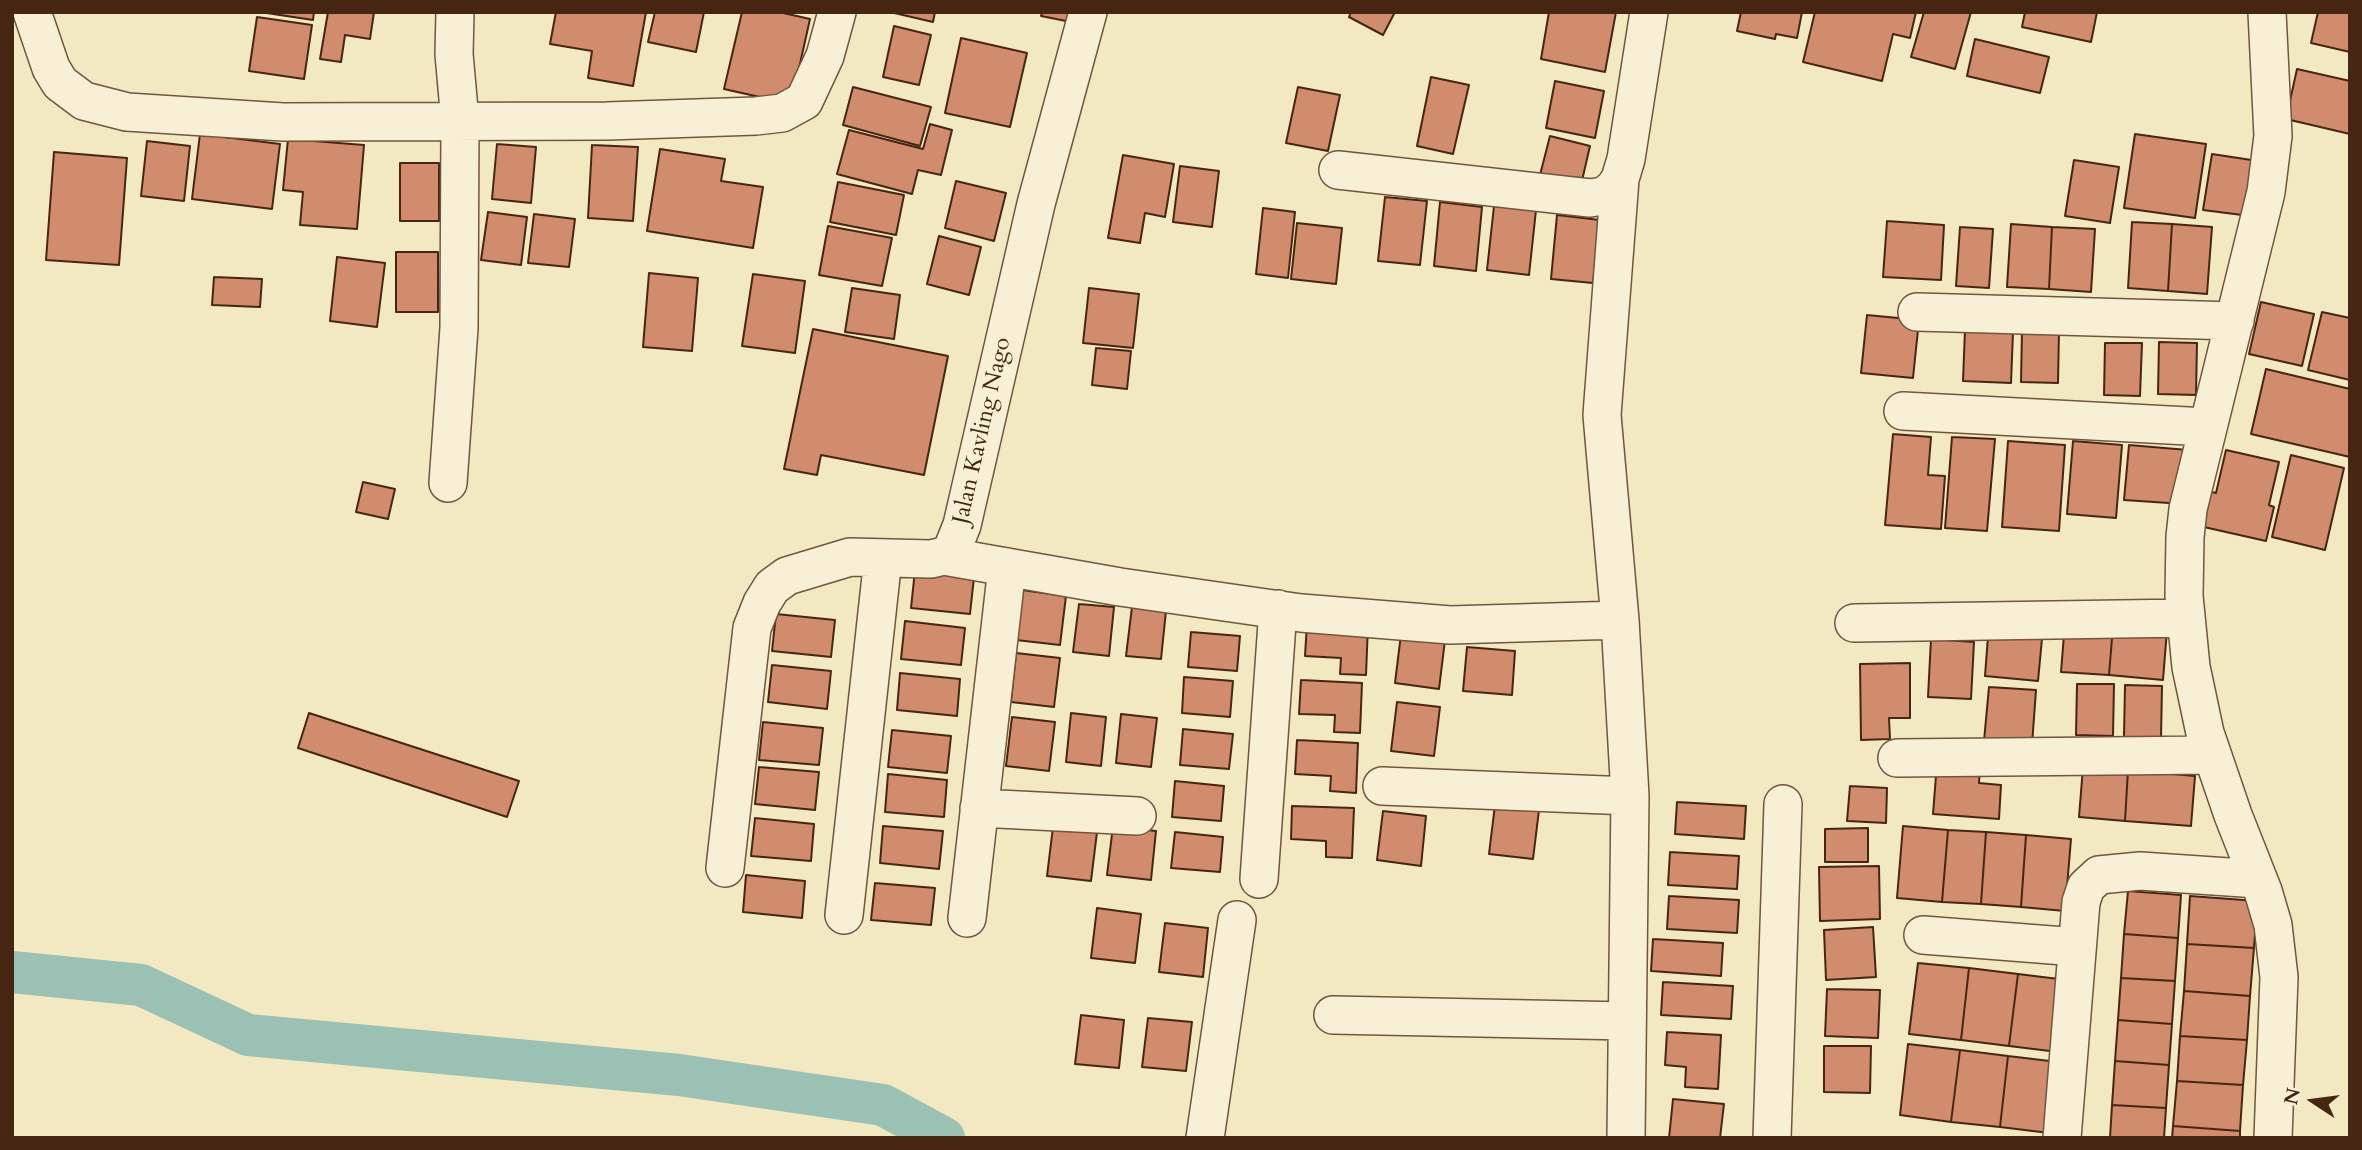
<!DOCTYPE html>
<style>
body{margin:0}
#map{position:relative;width:2362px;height:1150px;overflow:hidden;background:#f2e8c1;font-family:Cardo,serif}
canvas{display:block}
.frame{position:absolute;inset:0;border:14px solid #462613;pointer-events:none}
.north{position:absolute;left:2278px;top:1066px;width:70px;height:70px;-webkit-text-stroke:5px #f7f0d7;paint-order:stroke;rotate:283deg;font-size:19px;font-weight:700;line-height:28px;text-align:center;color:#462613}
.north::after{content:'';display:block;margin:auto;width:24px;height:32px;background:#462613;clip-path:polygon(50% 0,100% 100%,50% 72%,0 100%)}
</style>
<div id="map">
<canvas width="2362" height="1150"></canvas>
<div class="frame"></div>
<div class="north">N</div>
</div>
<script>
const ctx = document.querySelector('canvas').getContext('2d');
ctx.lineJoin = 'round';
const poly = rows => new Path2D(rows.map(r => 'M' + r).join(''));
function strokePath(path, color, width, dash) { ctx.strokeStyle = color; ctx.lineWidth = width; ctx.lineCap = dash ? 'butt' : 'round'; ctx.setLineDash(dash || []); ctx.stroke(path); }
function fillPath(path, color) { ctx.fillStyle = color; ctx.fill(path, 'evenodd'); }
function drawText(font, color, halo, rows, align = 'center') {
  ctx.font = font + ' Cardo,serif'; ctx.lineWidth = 7; ctx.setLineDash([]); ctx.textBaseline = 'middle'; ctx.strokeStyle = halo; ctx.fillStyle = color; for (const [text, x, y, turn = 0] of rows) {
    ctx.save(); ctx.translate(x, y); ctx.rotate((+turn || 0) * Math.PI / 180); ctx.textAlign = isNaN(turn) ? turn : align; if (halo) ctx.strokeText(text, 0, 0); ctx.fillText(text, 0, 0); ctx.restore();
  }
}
strokePath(poly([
 [12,972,141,985,248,1035,679,1075,883,1105,944,1138]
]), '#9bc0b4', 42);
const building = poly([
 [260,12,314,12,313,20,260,12],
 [328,12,374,12,370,39,345,35,341,62,320,59,328,12],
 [556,12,646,12,633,86,588,78,592,51,550,44,556,12],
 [655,12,704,12,696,52,648,42,655,12],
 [742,12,779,12,810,19,791,104,724,89,742,12],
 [890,12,935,12,933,22,890,12],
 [1042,12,1079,12,1076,23,1041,16,1042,12],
 [1351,12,1395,12,1383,35,1349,17,1351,12],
 [1549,12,1616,12,1605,72,1541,59,1549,12],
 [1741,12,1802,12,1797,38,1776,34,1775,39,1737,31,1741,12],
 [1815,12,1916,12,1910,38,1893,34,1882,81,1803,62,1815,12],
 [1924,12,1971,12,1955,69,1911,57,1924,12],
 [2025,12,2097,12,2091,42,2022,27,2025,12],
 [2318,12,2350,12,2350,52,2311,43,2318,12],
 [257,17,312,25,304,79,249,71,257,17],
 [894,26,931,35,919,85,883,77,894,26],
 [961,38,1027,53,1010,127,945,113,961,38],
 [1975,39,2049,57,2040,93,1967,76,1975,39],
 [2297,69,2350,81,2350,134,2286,119,2297,69],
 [1431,77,1469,85,1453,154,1417,146,1431,77],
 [1555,81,1604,91,1595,138,1546,128,1555,81],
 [853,87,931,107,920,146,843,125,853,87],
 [1298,87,1340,95,1328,151,1286,143,1298,87],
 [930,124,952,130,941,175,918,170,912,194,837,174,849,130,923,149,930,124],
 [200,134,280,144,272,209,192,199,200,134],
 [2135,134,2206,144,2195,218,2124,208,2135,134],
 [1550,136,1590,146,1581,185,1540,175,1550,136],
 [288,139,364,145,357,229,300,225,303,192,283,190,288,139],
 [147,141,190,146,184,201,141,196,147,141],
 [497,144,536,147,531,203,492,199,497,144],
 [592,145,638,147,633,221,588,218,592,145],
 [660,149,725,159,721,181,763,187,753,248,647,231,660,149],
 [54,152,127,158,119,265,46,260,54,152],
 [2212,154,2258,161,2250,216,2203,210,2212,154],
 [1123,155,1174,164,1165,217,1145,213,1140,243,1108,238,1123,155],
 [2074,160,2119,167,2110,223,2065,216,2074,160],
 [400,163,439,163,439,221,400,221,400,163],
 [1180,166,1219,171,1212,227,1173,222,1180,166],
 [956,181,1006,193,994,241,945,228,956,181],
 [838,182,904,195,896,235,830,222,838,182],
 [1385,197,1427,201,1420,265,1378,261,1385,197],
 [1440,202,1482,207,1476,271,1434,266,1440,202],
 [1494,206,1536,210,1529,275,1487,270,1494,206],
 [1263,208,1295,212,1288,278,1256,274,1263,208],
 [488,212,527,217,521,265,481,260,488,212],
 [534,214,575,219,569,267,528,263,534,214],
 [1557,215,1600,220,1593,283,1551,279,1557,215],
 [1887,221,1944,225,1941,280,1883,277,1887,221],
 [2132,222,2172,224,2168,291,2128,288,2132,222],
 [1297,223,1342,228,1336,284,1291,279,1297,223],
 [2011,224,2052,227,2049,289,2007,287,2011,224],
 [2172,224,2212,227,2207,294,2168,291,2172,224],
 [828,226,892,238,882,286,819,275,828,226],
 [1960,227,1993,229,1989,288,1956,286,1960,227],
 [2052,227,2095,229,2091,292,2049,289,2052,227],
 [939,236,981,247,969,295,927,284,939,236],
 [396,252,438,252,438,312,396,312,396,252],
 [337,257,385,263,377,327,330,321,337,257],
 [649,273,698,278,692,351,643,347,649,273],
 [753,274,805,281,795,353,742,346,753,274],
 [214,277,262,279,260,307,212,305,214,277],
 [852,288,900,295,894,339,845,332,852,288],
 [1089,288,1139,294,1133,348,1083,343,1089,288],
 [2261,302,2314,314,2302,366,2249,354,2261,302],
 [2322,312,2350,318,2350,380,2308,370,2322,312],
 [1867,315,1919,320,1913,378,1861,373,1867,315],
 [813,329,948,356,924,475,821,455,817,475,784,469,813,329],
 [1965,330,2013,332,2011,383,1963,381,1965,330],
 [2022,330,2059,331,2058,383,2021,382,2022,330],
 [2159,342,2197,343,2196,395,2158,394,2159,342],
 [2105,343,2142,343,2140,396,2104,395,2105,343],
 [1096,348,1131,351,1127,389,1092,385,1096,348],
 [2266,369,2350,389,2350,457,2251,434,2266,369],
 [1893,434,1931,437,1928,475,1945,476,1941,529,1885,525,1893,434],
 [1952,437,1995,439,1987,531,1945,528,1952,437],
 [2008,441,2065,445,2059,531,2002,527,2008,441],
 [2073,441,2122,445,2116,518,2067,514,2073,441],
 [2129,445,2188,450,2184,504,2124,500,2129,445],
 [2226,450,2279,462,2269,505,2274,507,2266,541,2195,525,2203,490,2216,493,2226,450],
 [2291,455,2344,468,2325,550,2272,537,2291,455],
 [363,482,395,489,388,519,356,512,363,482],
 [915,570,974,577,970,614,911,608,915,570],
 [1022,590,1066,596,1060,645,1016,640,1022,590],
 [1079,604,1114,607,1109,656,1073,652,1079,604],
 [1132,607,1166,611,1161,659,1126,656,1132,607],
 [776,614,835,620,831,657,772,651,776,614],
 [905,621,965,628,961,665,901,659,905,621],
 [2065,622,2113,626,2109,675,2061,672,2065,622],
 [1307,623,1368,625,1366,675,1340,674,1341,658,1305,656,1307,623],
 [1989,623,2043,628,2038,681,1985,676,1989,623],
 [2113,626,2167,630,2163,680,2109,675,2113,626],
 [1191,632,1240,636,1237,671,1188,667,1191,632],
 [1401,634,1445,640,1439,689,1395,683,1401,634],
 [1931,639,1974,642,1971,699,1928,697,1931,639],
 [1467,647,1515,651,1512,695,1463,691,1467,647],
 [1016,653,1060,658,1054,707,1011,702,1016,653],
 [1910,663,1910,718,1889,718,1890,739,1861,740,1860,664,1910,663],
 [772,665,831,671,827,709,768,702,772,665],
 [900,673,960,679,957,716,897,710,900,673],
 [1184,677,1233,681,1230,717,1182,713,1184,677],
 [1301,680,1362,683,1360,733,1334,732,1335,715,1299,714,1301,680],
 [2077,684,2114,684,2113,736,2076,735,2077,684],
 [2125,685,2162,686,2161,738,2124,737,2125,685],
 [1989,687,2036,690,2032,745,1984,741,1989,687],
 [1397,702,1440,707,1434,756,1391,751,1397,702],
 [309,713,519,781,507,817,298,748,309,713],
 [1071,713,1106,717,1101,766,1066,762,1071,713],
 [1121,714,1157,718,1151,767,1116,763,1121,714],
 [1012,717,1055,722,1049,771,1006,766,1012,717],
 [763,722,823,728,819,765,759,760,763,722],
 [1183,729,1233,734,1229,769,1180,765,1183,729],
 [892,730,951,736,947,773,888,767,892,730],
 [1297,740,1358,743,1356,793,1330,791,1331,776,1295,774,1297,740],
 [1937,763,1980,766,1979,783,2001,785,1999,819,1933,814,1937,763],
 [759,767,819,772,815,810,755,804,759,767],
 [2083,767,2128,770,2125,821,2079,817,2083,767],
 [2128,770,2195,776,2191,826,2125,821,2128,770],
 [888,774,947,780,944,817,885,812,888,774],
 [1175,781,1224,786,1221,821,1172,817,1175,781],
 [1850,786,1887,788,1886,823,1847,821,1850,786],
 [1677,802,1746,806,1744,839,1675,834,1677,802],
 [1495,805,1539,810,1533,859,1489,854,1495,805],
 [1292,806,1354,808,1352,858,1326,857,1326,841,1291,839,1292,806],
 [1383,811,1426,816,1421,866,1377,860,1383,811],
 [755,818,814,824,811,861,751,856,755,818],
 [883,826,943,831,939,869,880,863,883,826],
 [1113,826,1156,831,1151,880,1107,875,1113,826],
 [1903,826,1948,830,1942,902,1897,898,1903,826],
 [1053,827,1097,832,1091,881,1047,876,1053,827],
 [1868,828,1868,862,1825,862,1825,829,1868,828],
 [1948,830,1986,832,1981,904,1942,902,1948,830],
 [1175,832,1223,837,1220,872,1171,868,1175,832],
 [1986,832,2026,835,2021,907,1981,904,1986,832],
 [2026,835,2071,839,2065,911,2021,907,2026,835],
 [1670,852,1739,856,1737,889,1668,885,1670,852],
 [1879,866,1880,919,1820,921,1819,867,1879,866],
 [746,875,805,881,802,918,743,912,746,875],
 [875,883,935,888,931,925,871,920,875,883],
 [2128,891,2181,895,2178,938,2124,934,2128,891],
 [1669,896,1739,900,1737,933,1667,929,1669,896],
 [2190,896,2257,901,2254,948,2187,944,2190,896],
 [1097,908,1141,914,1135,963,1091,958,1097,908],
 [1165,923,1208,928,1203,977,1159,972,1165,923],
 [1873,927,1876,977,1826,980,1824,930,1873,927],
 [2124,934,2178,938,2175,981,2121,978,2124,934],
 [1653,939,1723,943,1721,976,1651,971,1653,939],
 [2187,944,2254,948,2250,996,2184,991,2187,944],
 [1918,963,1969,968,1961,1040,1909,1034,1918,963],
 [1969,968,2018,974,2009,1046,1961,1040,1969,968],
 [2018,974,2067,980,2058,1052,2009,1046,2018,974],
 [2121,978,2175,981,2172,1024,2118,1020,2121,978],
 [1663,982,1733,986,1731,1019,1661,1015,1663,982],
 [1827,989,1880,990,1878,1038,1825,1036,1827,989],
 [2184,991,2250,996,2247,1040,2180,1036,2184,991],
 [1081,1015,1124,1020,1119,1068,1075,1064,1081,1015],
 [1148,1018,1192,1022,1186,1071,1142,1067,1148,1018],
 [2118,1020,2172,1024,2169,1065,2115,1061,2118,1020],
 [1667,1032,1721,1035,1718,1089,1685,1087,1686,1067,1665,1065,1667,1032],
 [2180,1036,2247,1040,2243,1085,2177,1081,2180,1036],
 [1908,1044,1960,1050,1951,1122,1900,1115,1908,1044],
 [1824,1046,1871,1046,1870,1093,1824,1092,1824,1046],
 [1960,1050,2008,1056,2000,1127,1951,1122,1960,1050],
 [2008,1056,2058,1062,2049,1133,2000,1127,2008,1056],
 [2115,1061,2169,1065,2166,1108,2112,1105,2115,1061],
 [2177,1081,2243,1085,2240,1131,2173,1126,2177,1081],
 [1673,1099,1724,1104,1720,1138,1669,1138,1673,1099],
 [2112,1105,2166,1108,2164,1138,2110,1138,2112,1105],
 [2173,1126,2240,1131,2240,1138,2172,1138,2173,1126]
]);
fillPath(building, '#d18b6d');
strokePath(building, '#462613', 2);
const minor = poly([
 [32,12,51,68,60,83,84,101,127,112,283,122,607,121,756,116,782,113,804,101,825,56,837,12],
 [2267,12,2273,136,2266,192,2188,509,2185,537,2184,596,2191,667,2205,733,2233,815,2263,891,2273,925,2279,977,2273,1138],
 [1338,170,1590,198,1604,196,1614,188,1620,179,1626,159,1649,12],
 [1620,179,1602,415,1620,620,1630,796,1626,1138],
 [1917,312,2235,321],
 [1903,411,2207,427],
 [448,483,459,328,460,121,454,54,455,12],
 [944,556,1120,587,1301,613,1450,625,1620,620],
 [1854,623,2186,618],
 [1897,758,2212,755],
 [1382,786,1630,796],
 [979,808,1137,816],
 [725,868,752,628,762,603,772,587,787,576,850,557,931,559,944,556,952,550,962,525,1036,204,1088,12],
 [1259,879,1278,609],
 [844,915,883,558],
 [967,918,1007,567],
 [1923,935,2077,947],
 [1333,1015,1627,1021],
 [1205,1138,1237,920],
 [1772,1138,1783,804],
 [2062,1138,2081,902,2086,887,2099,875,2140,871,2258,879]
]);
strokePath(minor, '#71563e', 40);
strokePath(minor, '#f7f0d7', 37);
drawText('23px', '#462613', '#f7f0d7', [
 ["Jalan Kavling Nago",983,431,-77]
]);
</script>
